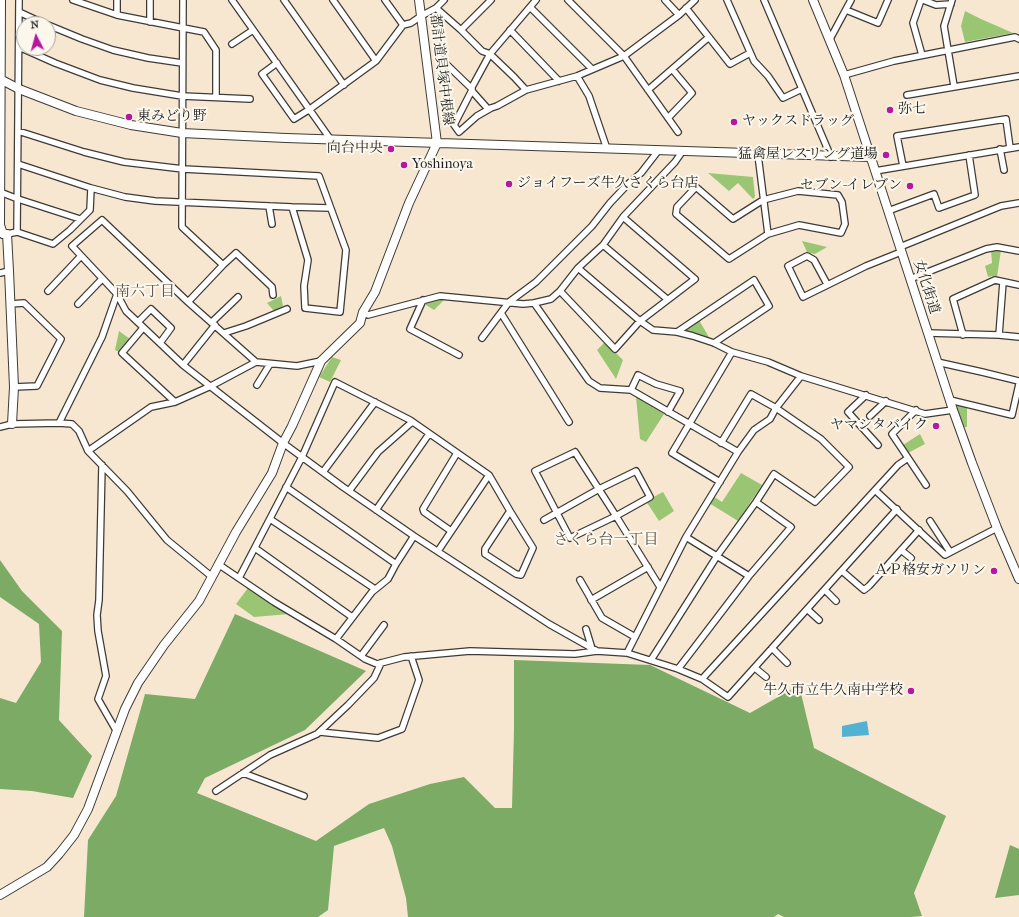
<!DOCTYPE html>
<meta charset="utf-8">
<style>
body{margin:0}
#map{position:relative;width:1019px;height:917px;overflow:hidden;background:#f7e7d1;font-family:"IM FELL French Canon",serif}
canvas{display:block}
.north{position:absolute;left:16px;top:16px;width:40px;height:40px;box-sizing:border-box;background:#fbf7ec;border:1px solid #a29f99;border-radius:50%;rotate:354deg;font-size:11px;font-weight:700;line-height:16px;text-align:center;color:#1c1c1c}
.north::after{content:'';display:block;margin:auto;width:14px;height:18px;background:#b5179e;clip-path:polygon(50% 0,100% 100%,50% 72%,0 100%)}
</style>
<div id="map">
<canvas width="1019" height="917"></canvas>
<div class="north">N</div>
</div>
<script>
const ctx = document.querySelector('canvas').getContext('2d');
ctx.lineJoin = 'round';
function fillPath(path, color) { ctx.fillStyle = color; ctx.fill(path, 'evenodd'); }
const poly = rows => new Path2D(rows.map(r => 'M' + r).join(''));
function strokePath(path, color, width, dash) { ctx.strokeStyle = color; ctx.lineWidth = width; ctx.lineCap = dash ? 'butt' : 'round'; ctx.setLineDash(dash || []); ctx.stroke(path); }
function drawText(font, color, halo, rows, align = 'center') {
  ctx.font = font + ' "IM FELL French Canon","Noto Serif JP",serif'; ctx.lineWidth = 4; ctx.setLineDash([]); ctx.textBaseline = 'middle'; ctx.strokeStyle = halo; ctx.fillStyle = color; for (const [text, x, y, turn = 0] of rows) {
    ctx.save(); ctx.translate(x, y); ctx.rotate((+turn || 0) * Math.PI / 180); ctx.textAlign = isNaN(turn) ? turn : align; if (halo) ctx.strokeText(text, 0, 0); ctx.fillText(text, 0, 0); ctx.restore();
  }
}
fillPath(poly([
 [965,11,981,19,1013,33,965,42,961,26],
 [708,173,753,177,755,197,753,199,738,183,729,191],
 [802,241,827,247,815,254,807,252],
 [991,250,1001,250,997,277,993,276,988,277,985,266,992,263],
 [281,296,283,306,274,311,267,303],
 [440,298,446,298,434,310,426,305,426,301],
 [699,320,710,339,686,332,685,329],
 [119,331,130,339,119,352,115,350],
 [605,342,623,360,616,379,597,350],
 [332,357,341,360,330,382,319,377],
 [636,397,664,414,646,442,640,439],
 [959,403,967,405,967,427,964,427,956,406],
 [920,434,925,444,908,453,903,445],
 [741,473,762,485,738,521,709,503,713,496,722,502],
 [663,492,674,511,659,521,646,501],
 [248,588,289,614,254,617,236,604]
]), '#9ac673');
fillPath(poly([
 [0,560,22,591,62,631,59,720,92,756,73,798,32,791,0,789,0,698,16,703,41,662,39,624,0,597],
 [235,614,366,671,305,730,205,778,197,793,316,841,369,804,430,784,464,777,495,808,512,808,514,730,514,660,650,665,750,713,799,685,814,748,946,816,914,893,922,916,911,917,784,917,778,914,774,917,408,917,406,898,392,846,384,828,334,846,328,910,318,917,84,917,88,840,116,796,145,694,195,699],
 [1010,845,1019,849,1019,895,995,898]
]), '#7bab65');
fillPath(poly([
 [867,721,869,735,842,737,842,726]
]), '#53b1d1');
const street = poly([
 [73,0,117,15,204,32,216,50,216,97],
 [117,0,117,15],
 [183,0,182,227,223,265,236,253,272,287,273,295],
 [232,0,331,140],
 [284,0,344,85],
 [333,0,376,61],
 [385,0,403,25],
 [536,0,490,54,472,87,472,91,488,109,497,106,526,90,577,76,624,56,679,15,695,0],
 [568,0,624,56,678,132],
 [665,0,679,15],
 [727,0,754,61,768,76,783,98,802,89],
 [764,0,831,157],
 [921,0,913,23,922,55],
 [923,0,936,5,951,4],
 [952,0,944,26,954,86],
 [530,7,592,69],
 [436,8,461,30,482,51,490,54,514,77,526,90],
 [686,8,730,64,750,53],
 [846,10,878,23,888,0],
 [19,12,45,24],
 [150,22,150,0],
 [48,25,82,39,113,50,148,58,182,63],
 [461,30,491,0],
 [510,30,559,81],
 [830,39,851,0],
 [232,44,253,30],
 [19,47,55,63,100,80,133,88,182,96,250,99],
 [440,58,471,88],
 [277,63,262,74,294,119,310,109,376,61,403,25,411,23,421,16,436,8,444,0],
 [844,75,894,61,1015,37,1019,39],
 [577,76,589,96,607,149],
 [472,90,454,125,459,132,477,116,491,108],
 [648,90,709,37],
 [907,95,1019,76],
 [668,118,692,93,672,69],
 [1000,149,1004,170],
 [758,155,768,234],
 [18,164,91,188],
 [903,166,897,136,1006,119,1010,148],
 [875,171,1019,147],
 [696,187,733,219,763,200,798,191,838,195,842,202,845,224,841,233,799,225,768,234,729,259,676,214,677,207,696,187],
 [0,192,18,199,80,219],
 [269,206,272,224],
 [292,207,330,208],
 [888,211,934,194,939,208,975,195,969,155],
 [17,232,19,0],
 [7,234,17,232,53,244,70,230,90,210,91,188,125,197,155,201,292,207,308,260,304,286,305,308,340,312,346,250,319,176,183,169,124,162,84,152,18,131],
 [603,245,667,299],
 [900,247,1001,206,1019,203],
 [578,268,640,321,653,330,677,332,693,336,714,343,732,352,768,362,801,376,925,414,953,410],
 [0,273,9,271],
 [910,279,986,249,997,247,1019,251],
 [827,284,814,260,807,256,788,266,803,297,866,266,901,252],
 [48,291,81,256],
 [560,291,615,349,640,321,695,279,623,217],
 [117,294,126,311,183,365,283,443,343,487,414,536,549,624,597,651],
 [423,300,410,329,459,355],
 [188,302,223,265],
 [534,303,589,381,600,388,631,390,738,452],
 [10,304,24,303,61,339,37,386,14,387],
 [78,304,102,279],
 [363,312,368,315,440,296,523,304,534,303,551,299,560,291,578,268,603,245,623,217,675,162,682,152],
 [501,313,569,422],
 [138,322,151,309,171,328,160,343],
 [212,322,238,297],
 [143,328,122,353,175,402],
 [677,332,754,280,769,306,714,343],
 [224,333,246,326,287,309],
 [928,333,999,335,1019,337],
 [963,335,953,299,995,280,1019,285],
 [999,335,1003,282],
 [482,338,509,302,536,282,592,226,610,203,628,184,641,173,658,151],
 [937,362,982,372,1019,381],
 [183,365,215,325],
 [257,385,270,364],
 [631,390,638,375,656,384,680,391,668,412],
 [866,395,848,412,878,445],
 [950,400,1012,415,1019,384],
 [916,410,892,434,926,485],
 [870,416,886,401],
 [59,423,102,337,117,294,72,246,102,220,188,302,256,362,297,366,321,361],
 [0,427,12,424,59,423,72,424,79,431,88,451,127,491,167,540,211,576],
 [88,451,151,407,175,402,211,386,256,362],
 [575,452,616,516,570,538,535,471,575,452],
 [102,465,99,600,97,615,98,631,106,676,98,699,117,732],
 [323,472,375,402],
 [720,482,672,453,732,352],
 [286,487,396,564],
 [875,490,945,555,997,528],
 [349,491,378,452,412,422],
 [376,510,429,434],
 [270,519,375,589],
 [544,520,599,489,636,471,650,497,616,516,660,587],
 [930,521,950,552],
 [451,531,424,512,423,509,457,453],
 [686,537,749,576],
 [255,548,352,617],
 [901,550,911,558],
 [438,551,489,475],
 [218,564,274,602,336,639,365,659,377,664,404,657,470,651,575,654,597,651,627,653,678,669,702,679,728,697,897,509],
 [842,571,864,590,869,586,919,530],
 [239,578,302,457,335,382,410,420,489,475,510,511,533,548,521,575,516,574,485,554,485,549,510,511],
 [580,580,602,618,635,637],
 [825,590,836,601],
 [591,600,648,567],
 [807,609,819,620],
 [586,629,592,649],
 [336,639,372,592,388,579,396,564,414,536],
 [772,648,787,663],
 [627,653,686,537,738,452,754,430,770,419,776,408,801,376],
 [361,656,384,625],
 [651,660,717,556,756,502,774,474,815,502,849,467,821,439,776,408,751,394,721,443],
 [755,668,766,677],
 [678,669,749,576,791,527,756,502],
 [702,679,898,465,908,458],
 [320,732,378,738,402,729,419,680,411,656],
 [243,773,304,796],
 [216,791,270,755,317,734,348,705,374,678,381,663]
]);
const secondary = poly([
 [1,0,0,225,3,234,7,234,9,271,14,387,12,424],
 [419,0,437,143],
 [813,0,844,75,953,410,972,463,997,528,1019,579],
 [0,79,19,89,76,111,131,125,182,133,286,138,870,157],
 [0,895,47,867,59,854,74,835,88,809,125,709,138,683,164,645,199,601,236,532,272,473,283,443,292,426,321,361,360,323,363,312,375,292,409,203,437,143]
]);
strokePath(street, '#3d3a37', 8);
strokePath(secondary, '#3d3a37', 10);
strokePath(street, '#fff', 5.5);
strokePath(secondary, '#fff', 8);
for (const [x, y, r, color] of [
 [890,110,4,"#b5179e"],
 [129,117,4,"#b5179e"],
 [734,122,4,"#b5179e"],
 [391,149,4,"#b5179e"],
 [886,155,4,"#b5179e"],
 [404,165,4,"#b5179e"],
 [509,184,4,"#b5179e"],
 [910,186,4,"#b5179e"],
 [936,426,4,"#b5179e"],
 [994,571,4,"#b5179e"],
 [911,691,4,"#b5179e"]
]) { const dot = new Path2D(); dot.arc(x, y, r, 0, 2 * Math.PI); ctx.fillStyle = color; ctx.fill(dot); strokePath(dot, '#fbf7ec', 1.5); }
drawText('14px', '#1c1c1c', '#fbf7ec', [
 ["都計道貝塚中根線",441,70,83],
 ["女化街道",926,287,72]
]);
drawText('14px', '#1c1c1c', '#fbf7ec', [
 ["弥七",898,110,"left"],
 ["東みどり野",137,117,"left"],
 ["ヤックスドラッグ",742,122,"left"],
 ["向台中央",383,149],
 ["猛禽屋レスリング道場",878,155],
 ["Yoshinoya",412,165,"left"],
 ["ジョイフーズ牛久さくら台店",517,184,"left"],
 ["セブン-イレブン",902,186],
 ["ヤマシタバイク",928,426],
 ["ＡＰ格安ガソリン",986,571],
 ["牛久市立牛久南中学校",903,691]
], 'right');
drawText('15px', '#5d5043', '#fbf7ec', [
 ["南六丁目",145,292],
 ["さくら台一丁目",606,540]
]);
</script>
